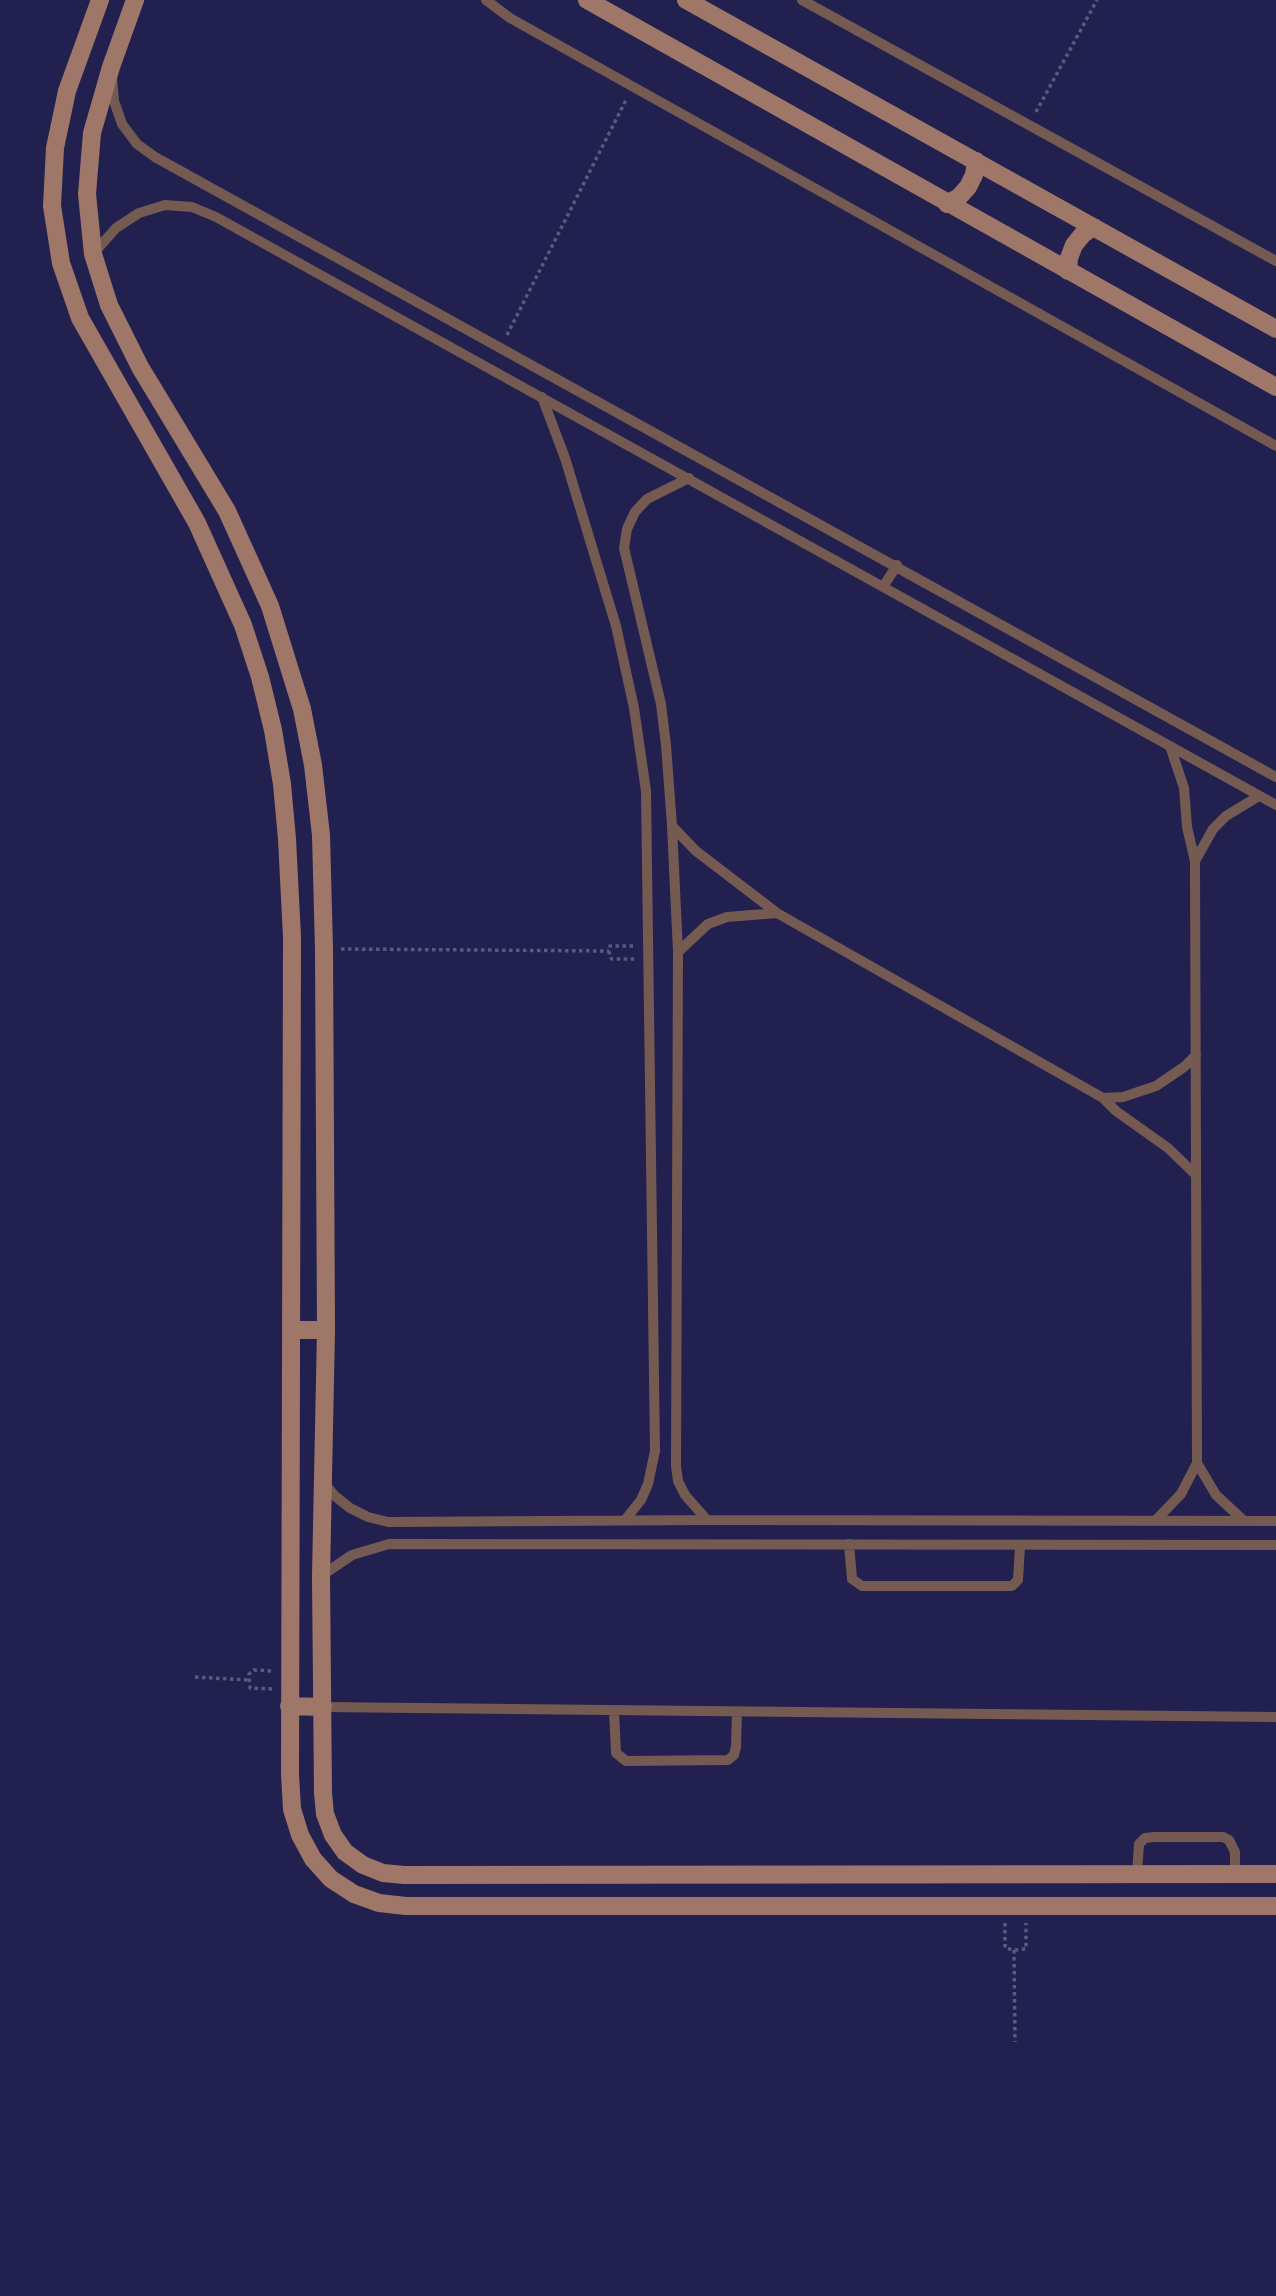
<!DOCTYPE html>
<style>
body{margin:0}
canvas{display:block;background:#21204e}
</style>
<canvas width="1276" height="2296"></canvas>
<script>
const ctx = document.querySelector('canvas').getContext('2d');
ctx.lineJoin = 'round';
const poly = rows => new Path2D(rows.map(r => 'M' + r).join(''));
function strokePath(path, color, width, dash) { ctx.strokeStyle = color; ctx.lineWidth = width; ctx.lineCap = dash ? 'butt' : 'round'; ctx.setLineDash(dash || []); ctx.stroke(path); }
strokePath(poly([
 [1036,112,1097,0],
 [507,335,627,98],
 [633,946,610,946,609,956,612,959,635,959],
 [341,949,609,951],
 [195,1677,248,1680],
 [272,1689,250,1688,249,1674,254,1670,273,1671],
 [1005,1923,1005,1948,1014,1950,1026,1949,1026,1923],
 [1014,1950,1015,2042]
]), '#595a82', 3.5, [3.5, 3.5]);
strokePath(poly([
 [486,0,510,18,1276,446],
 [802,0,1276,261],
 [112,77,114,101,122,124,137,144,155,157,1276,777],
 [93,254,116,228,139,213,165,205,192,207,216,217,1276,805],
 [542,397,565,458,616,626,634,708,646,791,655,1451,648,1484,641,1500,625,1520],
 [689,478,647,499,635,512,627,529,624,548,661,704,666,745,672,826,678,952,676,1466,678,1481,685,1495,707,1520],
 [883,587,897,565],
 [672,826,696,851,777,913,1103,1098,1116,1111,1168,1148,1196,1175],
 [1195,861,1213,829,1226,816,1259,796],
 [678,952,708,924,727,917,777,913],
 [1103,1098,1123,1097,1156,1086,1184,1067,1196,1055],
 [1197,1463,1216,1495,1244,1521],
 [323,1482,335,1496,350,1508,368,1517,388,1522,707,1520,1276,1521],
 [1156,1520,1181,1494,1197,1463,1195,861,1187,827,1184,788,1170,746],
 [849,1544,852,1579,862,1586,1012,1586,1018,1580,1020,1546],
 [321,1576,352,1555,389,1544,1276,1545],
 [323,1707,1276,1717],
 [614,1711,616,1753,626,1761,728,1760,734,1755,736,1747,737,1712],
 [1137,1874,1139,1844,1145,1838,1154,1837,1223,1837,1229,1840,1235,1852,1235,1874]
]), '#745a51', 10);
strokePath(poly([
 [100,0,67,91,55,148,52,206,61,263,80,318,197,523,243,625,260,677,273,730,282,784,287,839,292,937,290,1774,292,1809,300,1835,313,1859,331,1879,354,1894,379,1903,406,1906,1276,1906],
 [135,0,111,67,92,133,87,194,93,254,109,305,140,367,227,511,270,606,302,709,313,765,321,835,324,949,326,1330,321,1576,323,1793,325,1814,333,1835,345,1852,363,1865,383,1873,404,1875,1276,1874],
 [587,0,1276,387],
 [686,0,1276,329],
 [947,204,959,197,968,187,974,175,976,161],
 [1068,271,1069,258,1074,245,1083,234,1094,227],
 [292,1330,326,1330],
 [289,1706,323,1707]
]), '#9f7768', 18);
</script>
